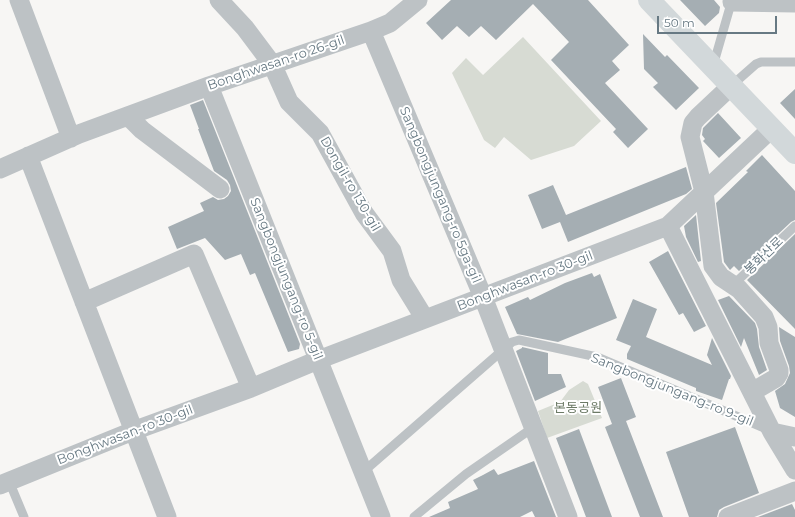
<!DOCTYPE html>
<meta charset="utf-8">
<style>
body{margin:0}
#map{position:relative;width:795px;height:517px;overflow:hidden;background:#f7f6f4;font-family:Montserrat,sans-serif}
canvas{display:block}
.scale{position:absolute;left:657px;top:16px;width:120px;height:18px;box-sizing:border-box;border:2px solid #677983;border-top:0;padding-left:5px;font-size:12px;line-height:14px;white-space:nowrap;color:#677983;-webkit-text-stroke:3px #fff;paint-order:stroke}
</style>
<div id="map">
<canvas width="795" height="517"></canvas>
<div class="scale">50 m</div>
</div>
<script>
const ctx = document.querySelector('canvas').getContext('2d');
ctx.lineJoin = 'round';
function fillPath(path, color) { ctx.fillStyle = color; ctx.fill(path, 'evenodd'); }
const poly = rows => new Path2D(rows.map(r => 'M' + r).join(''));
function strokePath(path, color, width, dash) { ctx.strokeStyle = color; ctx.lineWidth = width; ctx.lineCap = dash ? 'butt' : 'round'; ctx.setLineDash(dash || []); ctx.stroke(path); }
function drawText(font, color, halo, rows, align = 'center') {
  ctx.font = font + ' Montserrat,"Noto Sans KR",sans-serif'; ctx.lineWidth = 4; ctx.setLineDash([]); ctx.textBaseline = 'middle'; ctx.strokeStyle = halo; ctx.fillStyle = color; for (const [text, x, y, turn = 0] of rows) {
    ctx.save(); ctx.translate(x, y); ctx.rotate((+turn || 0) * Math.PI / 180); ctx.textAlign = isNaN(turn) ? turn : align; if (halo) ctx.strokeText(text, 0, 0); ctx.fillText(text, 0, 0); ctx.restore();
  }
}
fillPath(poly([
 [523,37,601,121,574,146,531,160,504,137,495,148,484,140,452,73,466,58,483,75],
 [583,381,588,384,602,418,547,438,538,411,560,402,569,390]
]), '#d7dbd3');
fillPath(poly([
 [451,0,588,0,629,45,612,61,620,70,605,83,648,129,628,148,613,132,616,129,551,60,569,42,533,4,496,40,481,26,469,37,457,26,442,40,426,23],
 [680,0,714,0,720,7,719,13,705,26],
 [643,34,665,57,667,55,699,88,676,110,653,87,658,83,644,69],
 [795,89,795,119,780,103],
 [203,100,300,344,299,349,288,352,255,273,250,275,241,254,225,260,205,238,177,249,168,227,204,211,200,203,213,197,218,200,224,199,228,196,231,191,230,185,227,180,214,171,198,129,199,129,190,105],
 [718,113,741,138,719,158,703,141,705,139,702,135,703,128],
 [762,155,795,191,795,220,791,222,739,271,734,266,730,270,724,262,716,203,748,172,746,171],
 [686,167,692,189,686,194,568,242,560,222,542,229,528,195,553,185,566,215],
 [696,215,701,261,698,262,686,237,684,226],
 [795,234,795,329,747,280],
 [668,251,706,326,694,332,683,313,679,315,649,262],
 [592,273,594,277,600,274,617,318,558,342,517,334,505,307,528,297,530,300,565,283],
 [729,296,755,323,757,329,759,347,767,370,759,375,744,338,741,347,718,300],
 [633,299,657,309,646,337,712,365,707,355,712,338,731,376,730,379,729,379,722,400,696,391,696,388,627,359,627,354,631,346,616,340],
 [779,327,795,337,795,417,780,408,775,391,785,384,790,373,789,366,780,341],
 [522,347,548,353,548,374,561,374,566,387,535,401,516,351,522,348],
 [621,378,636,417,626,421,663,517,640,517,605,427,612,424,598,387],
 [735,427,759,493,724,507,719,510,717,517,689,517,666,452],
 [579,429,612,517,586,517,556,438],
 [534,461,556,517,535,517,532,511,520,517,429,517,450,508,448,502,478,489,473,480,483,475,494,469,498,475],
 [792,504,795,510,795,517,758,517]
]), '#a5aeb3');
strokePath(poly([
 [713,66,732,0],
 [731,86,756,64,761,62,795,62],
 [733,285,795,226],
 [363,472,512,342,519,340,597,357,769,430],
 [9,481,24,517],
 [414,517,466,474,534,427]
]), '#bdc2c5', 9);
strokePath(poly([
 [19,0,71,138],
 [219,0,245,28,272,64,289,102,320,133,364,213,392,251,401,280,425,319],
 [732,2,795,3],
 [371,31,483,297,568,517],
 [209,86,381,517],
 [731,86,698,117,693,123,690,137,704,192,713,266,721,277,739,289,764,317,768,327,769,343,779,370,779,373,776,378,752,392],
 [128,116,142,130,220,189],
 [28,156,167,517],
 [0,169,79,134,209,86,371,31,390,23,418,0],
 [668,226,772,432,795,470],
 [84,302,194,254,251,388],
 [772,432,795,437],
 [0,485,133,431,251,388,318,360,668,226,771,129],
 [728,517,795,491]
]), '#bdc2c5', 19);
strokePath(poly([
 [649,0,795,153]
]), '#d2d8da', 22);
drawText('13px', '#677983', '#fff', [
 ["Bonghwasan-ro 26-gil",276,63,-19],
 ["Dongil-ro 130-gil",350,184,60],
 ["Sangbongjungang-ro 5ga-gil",440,195,67],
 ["봉화산로",764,256,-44],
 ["Sangbongjungang-ro 5-gil",286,279,68],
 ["Bonghwasan-ro 30-gil",525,281,-21],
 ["Sangbongjungang-ro 9-gil",672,390,22],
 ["Bonghwasan-ro 30-gil",125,435,-21]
]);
drawText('13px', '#6c7a66', '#fff', [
 ["본동공원",578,408]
]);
</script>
